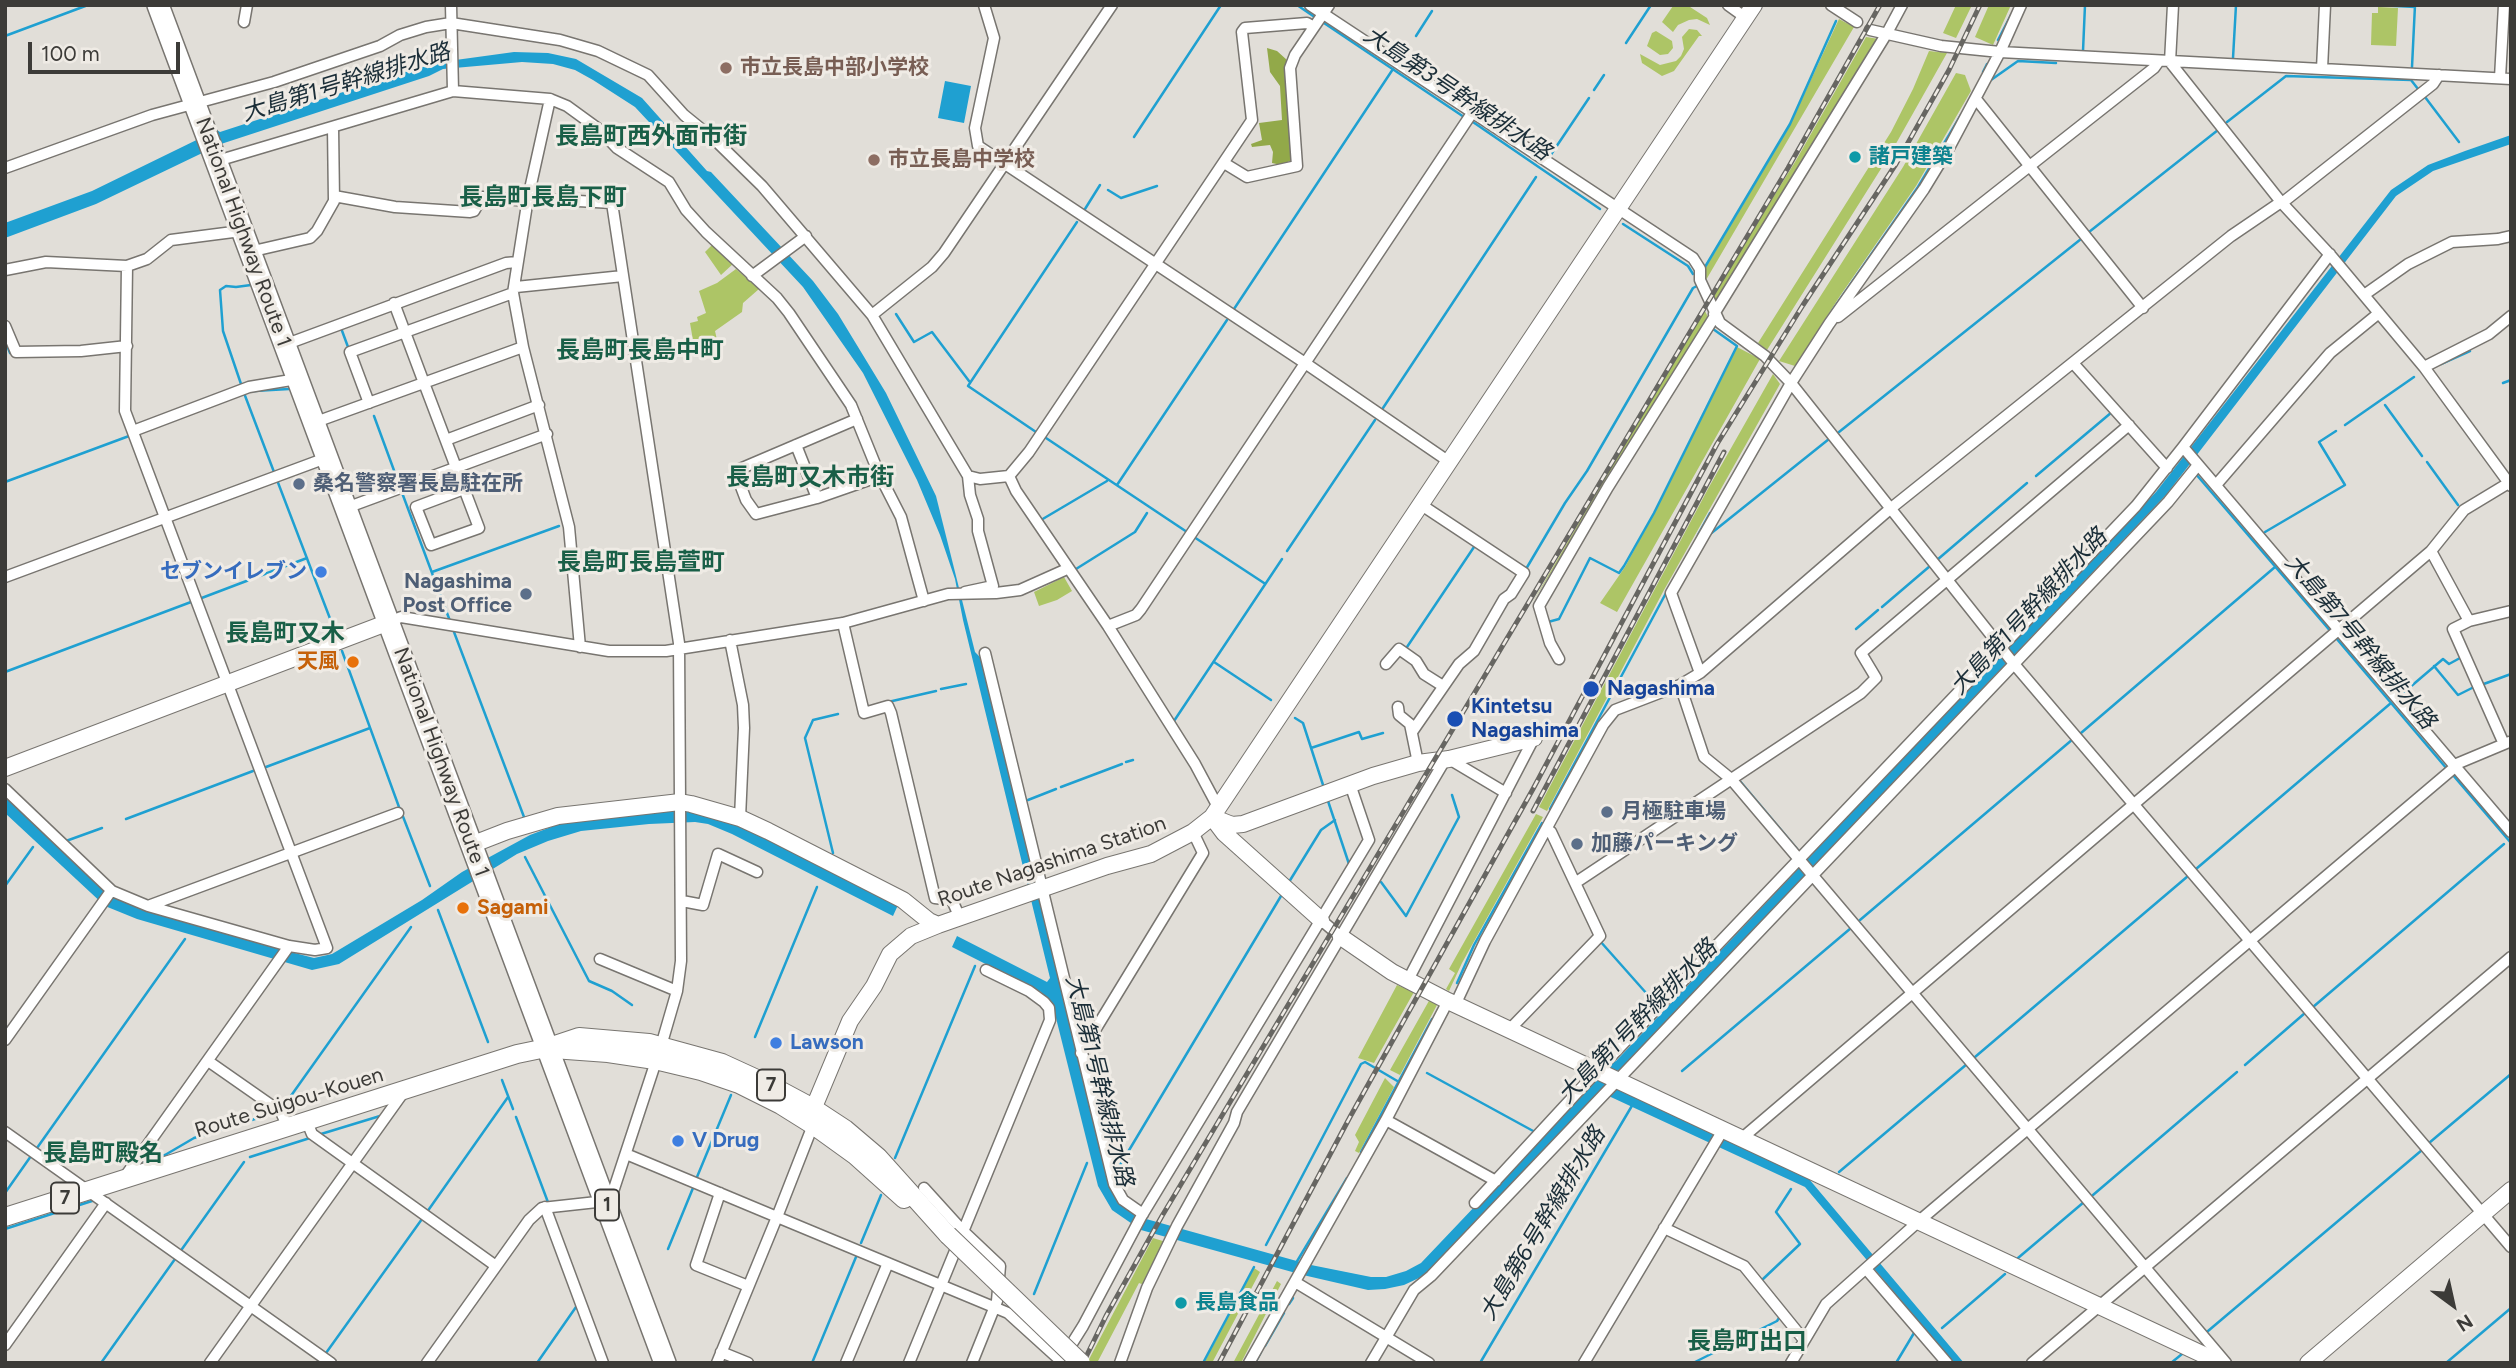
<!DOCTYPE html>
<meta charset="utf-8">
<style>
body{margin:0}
#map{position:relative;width:2516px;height:1368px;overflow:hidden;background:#e1ded8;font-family:Figtree,sans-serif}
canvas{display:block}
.frame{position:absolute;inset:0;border:7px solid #3c3b38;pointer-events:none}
.north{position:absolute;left:2418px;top:1270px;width:70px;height:70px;-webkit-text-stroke:5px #efebe5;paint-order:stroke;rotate:147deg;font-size:19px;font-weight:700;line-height:28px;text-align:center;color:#3c3b38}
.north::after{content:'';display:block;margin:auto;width:24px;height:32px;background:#3c3b38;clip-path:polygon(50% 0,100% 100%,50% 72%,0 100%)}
.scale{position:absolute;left:28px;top:42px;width:152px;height:32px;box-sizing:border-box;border:4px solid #3c3b38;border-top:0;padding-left:9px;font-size:21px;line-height:24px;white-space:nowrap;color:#3c3b38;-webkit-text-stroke:5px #efebe5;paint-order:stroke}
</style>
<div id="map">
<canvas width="2516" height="1368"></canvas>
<div class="frame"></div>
<div class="north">N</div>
<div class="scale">100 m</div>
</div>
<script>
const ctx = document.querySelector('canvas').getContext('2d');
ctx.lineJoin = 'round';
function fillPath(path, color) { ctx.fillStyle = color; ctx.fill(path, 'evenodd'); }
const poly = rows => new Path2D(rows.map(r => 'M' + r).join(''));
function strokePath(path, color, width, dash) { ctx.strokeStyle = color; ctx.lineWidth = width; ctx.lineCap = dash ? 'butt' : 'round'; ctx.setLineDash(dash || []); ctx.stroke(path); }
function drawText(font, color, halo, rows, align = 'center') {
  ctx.font = font + ' Figtree,"Noto Sans JP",sans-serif'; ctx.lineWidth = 6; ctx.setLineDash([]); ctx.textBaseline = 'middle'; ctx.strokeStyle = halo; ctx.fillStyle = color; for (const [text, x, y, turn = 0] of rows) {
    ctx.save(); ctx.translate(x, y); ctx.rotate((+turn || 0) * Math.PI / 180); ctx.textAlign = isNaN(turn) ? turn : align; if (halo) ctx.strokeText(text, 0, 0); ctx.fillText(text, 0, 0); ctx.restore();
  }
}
fillPath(poly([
 [1687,5,1707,18,1710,25,1697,19,1689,20,1678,25,1673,32,1662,22,1673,6],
 [1956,5,1972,5,1956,38,1943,33],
 [1989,5,2011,5,1993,45,1975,37],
 [2378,7,2398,8,2396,46,2371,45,2372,13,2378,13],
 [1839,19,1854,27,1706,280,1703,272,1790,125],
 [1689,29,1697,30,1702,36,1699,36,1674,71,1662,76,1642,63,1640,54,1660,65,1676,61,1681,56,1684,49,1682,37],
 [1656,31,1672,41,1673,48,1668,54,1660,55,1647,46,1652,33],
 [1866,37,1879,39,1715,305,1712,296,1795,162],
 [1929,51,1947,53,1889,156,1767,350,1758,343,1891,132,1913,89],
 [1956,73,1965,75,1971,91,1916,186,1840,296,1795,366,1779,361,1903,167],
 [713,244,734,263,721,275,705,252],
 [736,269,759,289,743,303,742,312,715,331,718,344,695,352,690,323,698,321,697,317,706,313,699,291,717,283],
 [1704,309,1709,319,1532,603],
 [1737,347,1760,359,1617,612,1600,603,1625,567,1654,513],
 [1773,374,1780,384,1664,590,1547,811,1539,807,1709,487],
 [1064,577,1072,591,1057,600,1039,606,1034,592],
 [1536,814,1543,817,1462,963,1449,991,1446,989,1455,973,1449,969],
 [1397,985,1414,992,1374,1063,1358,1058],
 [1430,999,1437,1005,1400,1075,1390,1070],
 [1385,1078,1394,1087,1359,1153,1355,1151,1359,1142,1355,1135],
 [1153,1238,1166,1242,1147,1286,1139,1283,1097,1363,1087,1363],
 [1254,1268,1260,1272,1212,1363,1204,1363],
 [1277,1281,1281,1284,1241,1363,1233,1363]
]), '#adc566');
fillPath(poly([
 [1267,48,1277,51,1287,60,1292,160,1281,165,1272,163,1273,152,1270,145,1252,147,1251,144,1262,140,1259,123,1282,120,1280,86,1270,72]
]), '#92a949');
fillPath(poly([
 [514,52,548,53,576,59,642,98,707,171,711,172,813,281,838,314,886,393,936,496,975,652,980,657,1111,1188,1139,1217,1311,1265,1371,1277,1386,1277,1406,1271,1421,1263,1611,1063,1616,1061,2156,492,2391,190,2428,165,2465,151,2511,135,2511,144,2433,171,2396,196,2166,495,1622,1068,1615,1072,1607,1084,1809,1179,1964,1363,1954,1363,1805,1187,1600,1092,1431,1269,1419,1278,1404,1285,1385,1289,1368,1290,1303,1275,1141,1230,1112,1210,1098,1186,1053,1006,1041,992,952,947,957,936,1047,982,1050,978,963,620,955,579,940,535,917,480,863,373,803,287,635,107,593,80,575,70,553,64,522,62,443,69,429,76,221,144,96,204,5,238,5,223,92,191,217,130,220,132,408,71,441,62],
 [945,81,971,86,964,123,938,118],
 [5,796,102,889,114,897,128,904,264,945,314,958,332,954,422,900,462,872,530,835,559,824,651,811,697,810,738,824,898,905,893,916,732,834,708,824,695,822,649,824,581,831,548,841,517,854,339,964,312,970,137,919,105,906,5,813]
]), '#1fa0d1');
strokePath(poly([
 [1297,5,1316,18],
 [2378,5,2415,7],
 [1321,21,1464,117],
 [5,36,88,5],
 [1416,36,1432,11],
 [1998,40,2011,15],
 [1626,43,1651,5],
 [2083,51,2085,5],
 [2233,58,2236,5],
 [2412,67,2415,5],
 [1983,72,1987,64],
 [1991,80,2018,61,2056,63],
 [1594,90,1604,75],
 [2425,97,2459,142],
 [1470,120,1600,209],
 [2227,122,2286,76,2411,80,2418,89],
 [1134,137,1221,5],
 [1550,156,1589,98],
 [1108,190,1121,198,1157,186],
 [1085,209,1100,185],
 [1623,224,1688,266,1693,274],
 [2089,232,2218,130],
 [1705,267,1790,124,1836,21],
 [1234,309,1393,69],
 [1832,311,1918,187,1961,115],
 [896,314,914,342,932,332,969,381],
 [341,328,348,347],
 [5,340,10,353],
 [2441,364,2470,351],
 [2503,383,2511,380],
 [241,384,223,331,220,290,226,286,236,287,251,285],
 [254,391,289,389],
 [244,393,274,472],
 [2385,405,2422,456],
 [1383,408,1536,177],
 [374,416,399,484],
 [2345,425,2414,377],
 [1036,432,968,386,1077,222],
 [1839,432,2081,239],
 [1046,438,1187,532],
 [2427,462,2458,505],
 [2195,473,2332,633],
 [2036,476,2112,412],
 [277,480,334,629],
 [5,482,129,436],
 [1117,485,1227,320],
 [401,490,450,621],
 [1041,520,1107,481],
 [2265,532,2345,485,2319,442,2336,431],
 [1698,535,1710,513],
 [1709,535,1829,439],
 [1194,537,1264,583],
 [1287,551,1375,420],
 [1937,560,2027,483],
 [1076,569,1135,532,1147,513],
 [1526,569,1565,503,1587,471,1693,288,1697,286],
 [432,572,559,526],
 [199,599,307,558],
 [1882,607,1930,566],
 [1548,622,1559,619,1590,558,1619,573,1624,566,1654,513,1737,346,1713,329],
 [1856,629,1878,610],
 [454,632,524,817],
 [2336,638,2447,769],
 [1407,647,1474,547],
 [342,651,399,807],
 [1214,662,1271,700],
 [2434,666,2458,695,2474,687],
 [5,672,191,602],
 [2481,685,2511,674],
 [941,689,966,684],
 [2402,694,2443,659,2449,664,2460,658],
 [888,702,936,691],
 [1295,718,1303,723,1324,788],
 [1174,721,1282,559],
 [2081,733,2275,567],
 [1311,748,1359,732,1362,739,1383,733],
 [1126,762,1133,760],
 [266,767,370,728],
 [2452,774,2511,843],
 [1739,780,1797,849],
 [1061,787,1122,764],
 [1028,800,1056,789],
 [1328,801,1349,864],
 [1550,809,1666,593],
 [402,814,430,886],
 [126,819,253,771],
 [66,841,102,828],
 [833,853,805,738,813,720,838,714],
 [525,857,589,981,612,991,632,1005],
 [2196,869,2391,703],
 [1289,882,1321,830,1335,820],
 [1381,882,1406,916,1459,817,1452,795],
 [5,886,33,847],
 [438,910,488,1042],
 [1860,920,2073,739],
 [1600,941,1655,1003],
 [1457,983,1474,945,1542,823],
 [2313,1007,2504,844],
 [755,1037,817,887],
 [1975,1057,2188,876],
 [2245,1065,2305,1013],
 [1682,1071,1851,928],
 [1427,1073,1535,1132],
 [502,1080,513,1109],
 [283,1107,411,927],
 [516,1117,549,1205],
 [321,1134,380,1116],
 [2429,1143,2511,1074],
 [37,1148,185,939],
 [1361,1152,1432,1019],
 [250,1157,310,1138],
 [895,1158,975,966],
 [141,1162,165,1155,194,1138,274,1113],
 [1116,1172,1281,896],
 [1839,1172,1967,1064],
 [697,1177,731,1095],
 [5,1193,31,1156],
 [2093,1195,2237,1072],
 [427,1212,508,1097],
 [5,1229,95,1200],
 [861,1243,881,1195],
 [1266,1245,1361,1064,1365,1062,1399,1082],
 [182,1249,244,1162],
 [668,1249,693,1188],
 [2018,1258,2084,1202],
 [1296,1263,1347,1178],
 [1762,1280,1800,1244,1776,1212,1791,1189],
 [1034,1294,1087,1163],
 [1289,1304,1293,1298],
 [1942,1328,2005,1274],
 [2208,1331,2422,1150],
 [1265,1346,1284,1313],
 [326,1353,422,1219],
 [101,1363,175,1259],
 [537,1363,576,1307],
 [812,1363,856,1257],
 [1203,1363,1254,1267],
 [1255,1363,1261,1352],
 [1480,1363,1633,1104],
 [1693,1363,1777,1321,1779,1318],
 [1896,1363,1914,1333],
 [2171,1363,2182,1354],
 [2446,1363,2511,1308]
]), '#1fa0d1', 2.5);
const street = poly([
 [451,5,453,91],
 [984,5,994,38,975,128,978,146,1305,363,1448,461],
 [1310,5,1693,258,1700,269,1700,280,1720,323,1765,356,1791,383,2014,664,2511,1247],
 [1728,5,1746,18],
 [1831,5,1857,22],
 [2173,5,2170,62,2281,202,2332,257,2424,367,2511,486],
 [244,22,247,5],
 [1870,30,1941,46,2000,52,2511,79],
 [2322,69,2325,5],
 [2500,78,2504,5],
 [550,99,528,198,513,293,523,347,569,527,580,647],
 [1976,99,2143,308],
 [217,161,453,91,550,99,567,106,600,130,617,148,669,182,686,210,706,232,777,298,789,313,851,405,879,474,901,517,924,601],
 [1224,163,1247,177,1297,166,1290,68,1295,55,1329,5],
 [5,168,152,115,274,82,380,46,400,35,426,27,451,23,560,40,598,51,648,75,684,115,716,141,762,186,872,315,968,476,970,495,978,519,978,531,993,586,965,592],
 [334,196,395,207,470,212,474,211,482,197,528,201],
 [528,198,612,203,679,643,681,961,677,991,661,1046,608,1207],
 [2282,203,2433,84,2439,75],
 [249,252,310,238,317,231,334,201,333,127],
 [127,266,125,411,327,948,315,950,289,946,148,906],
 [5,270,46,262,127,266,147,259,171,240,241,231],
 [752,276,806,236],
 [516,287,623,276],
 [2364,295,2408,264,2452,242,2498,239,2511,236],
 [394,303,424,383,479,528,431,545,416,507,464,489],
 [1714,314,1887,33,1902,5],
 [872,315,932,267,944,253,1112,5],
 [1838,317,2154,68,2159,61],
 [5,326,16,352,81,351,127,346],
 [284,345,506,263,517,262],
 [2073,363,2167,468],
 [2424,367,2489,334,2511,316],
 [369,403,350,352,513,293],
 [313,423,523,347],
 [133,431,249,387,297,379],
 [446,440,539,405],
 [796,445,817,498,756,514,746,500,735,471,857,419],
 [2183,447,2511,832],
 [968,476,980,479,1009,476,1016,491,1108,626,1195,764,1218,807],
 [1009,476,1029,452,1252,120,1242,32,1245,28,1307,23,1314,27],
 [2216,485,2330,353,2379,313],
 [817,498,880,476],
 [346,508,547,434],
 [2431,551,2469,621,2511,611],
 [5,577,326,458],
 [2469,621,2453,629,2504,744],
 [389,622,401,617,609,651,666,651,843,623,948,594,996,593,1020,590,1067,569],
 [843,623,864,713,888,706,891,713,935,898,952,900,960,918],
 [1108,626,1136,615,1141,609,1472,113],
 [730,640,743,705,744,728,740,818],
 [985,653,1114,1184,1123,1200,1143,1214],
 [1559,659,1550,643,1539,606,1608,487,1715,316],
 [1386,664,1399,649,1416,661,1424,674,1443,686],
 [1700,673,1671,593,1791,383,1829,324,1924,189,1949,148,2000,52,2021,5],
 [1680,685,1704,757,1731,779,2226,1363],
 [1398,707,1399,715,1410,724,1418,763],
 [1412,732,1459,664,1474,651,1504,599,1511,594,1524,573,1420,504],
 [1449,759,1506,793],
 [2454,765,2509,742],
 [5,789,112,891,148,906,398,813],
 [1575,883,1861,693,1876,678,1861,653,2129,425],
 [682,901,703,905,718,854,757,872],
 [1321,920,1341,937],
 [600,959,677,991],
 [1408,980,1534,738],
 [1456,1003,1485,941,1603,725,1615,710,1680,685,1700,673,1890,509,2231,236,2281,202],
 [1510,1029,1600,936,1551,832,1547,829],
 [5,1040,111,891],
 [1081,1053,1203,853,1193,832],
 [208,1061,281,1112,288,1128],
 [1386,1120,1496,1181],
 [307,1122,312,1134,496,1266],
 [813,1125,777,1217,1008,1313,1061,1361,1061,1363],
 [5,1132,331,1363],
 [1741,1139,2431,551,2464,510,2507,484],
 [626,1154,777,1217,717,1363],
 [124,1178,289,946],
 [924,1188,963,1231,1000,1266,997,1301,972,1363],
 [720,1193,696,1265,748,1286],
 [1475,1203,1597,1071,2136,506,2183,447,2330,254],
 [545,1207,603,1363],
 [1664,1228,1744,1266,1804,1340],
 [1867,1270,1947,1363],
 [1295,1282,1429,1363],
 [5,1345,106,1203],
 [721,1352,748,1363],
 [1061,1361,1083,1326,1141,1217,1369,840,1350,784],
 [210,1363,405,1090],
 [427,1363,529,1220,542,1208,606,1201],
 [846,1363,888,1263],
 [909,1363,1050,1020,1049,1008,1044,1002,1029,991,986,970],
 [1120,1363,1147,1288,1177,1226,1234,1123,1237,1112,1445,760],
 [1249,1363,1386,1120,1448,1001],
 [1371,1363,1414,1290,1431,1276,2014,664,2168,502,2198,465],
 [1584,1363,1723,1130],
 [1791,1363,1826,1304,1919,1221,2455,767],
 [2032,1363,2511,957]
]);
const secondary = poly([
 [5,768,389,622],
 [471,845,507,831,558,816,680,802,691,804,740,818,768,831,903,900,929,921,938,925,1107,866,1151,854,1193,832,1212,817,1232,825,1243,824,1373,776,1418,763,1449,759,1534,738],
 [1321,920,1224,833,1212,817,1754,5],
 [1341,937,1392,972,1448,1001,2221,1363],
 [809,1119,850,1021,874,986,890,954,911,936,938,925],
 [2308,1363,2511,1190]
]);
const primary = poly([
 [553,1049,608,1053,655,1060,701,1071,739,1084,781,1105,813,1125,856,1156,904,1199],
 [5,1217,517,1054,546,1048,579,1037,649,1043,722,1063,770,1085,813,1108,845,1129,878,1157,948,1235]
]);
const highway = poly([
 [158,5,665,1363]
]);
strokePath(street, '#787570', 13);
strokePath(secondary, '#787570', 18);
strokePath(primary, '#787570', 20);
strokePath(highway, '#787570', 24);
strokePath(street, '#fff', 10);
strokePath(secondary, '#fff', 16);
strokePath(primary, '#fff', 18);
strokePath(highway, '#fff', 21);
const rail = poly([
 [1533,811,1724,452],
 [1083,1363,1106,1316,1162,1216,1788,168,1880,5],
 [1219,1363,1350,1117,1533,789,1717,444,1803,305,1896,164,1949,70,1980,5]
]);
strokePath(rail, '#676662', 5);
strokePath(rail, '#efebe5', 2.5, [8]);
const primaryBridge = poly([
 [948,1235,1081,1363]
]);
strokePath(primaryBridge, '#787570', 20, []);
strokePath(primaryBridge, '#fff', 18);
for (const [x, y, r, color] of [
 [726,68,7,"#8d6e63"],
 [1855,157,7,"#0f9aa8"],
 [874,160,7,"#8d6e63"],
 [299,484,7,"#5c6f8a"],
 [321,572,7,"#3f7fe0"],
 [526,594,7,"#5c6f8a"],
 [353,662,7,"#e8710a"],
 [1591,689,9,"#1a4fb4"],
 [1455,719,9,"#1a4fb4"],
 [1607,812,7,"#5c6f8a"],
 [1577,844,7,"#5c6f8a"],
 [463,908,7,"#e8710a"],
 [776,1043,7,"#3f7fe0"],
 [678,1141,7,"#3f7fe0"],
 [1181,1303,7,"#0f9aa8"]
]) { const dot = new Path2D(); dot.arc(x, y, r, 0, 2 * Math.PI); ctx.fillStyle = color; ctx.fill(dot); strokePath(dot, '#efebe5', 2.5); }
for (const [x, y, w] of [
 [771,1085,28],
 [65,1198,28],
 [607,1205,24]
]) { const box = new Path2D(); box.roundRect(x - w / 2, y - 15.5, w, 31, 5); ctx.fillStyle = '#efebe5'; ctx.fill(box); strokePath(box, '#3c3b38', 2); }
drawText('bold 19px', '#3c3b38', null, [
 ["7",771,1085],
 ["7",65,1198],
 ["1",607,1205]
]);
drawText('bold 21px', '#785e54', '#efebe5', [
 ["市立長島中部小学校",740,68],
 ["市立長島中学校",888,160]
], 'left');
drawText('bold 21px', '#0d838f', '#efebe5', [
 ["諸戸建築",1869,157],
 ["長島食品",1195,1303]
], 'left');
drawText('21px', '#3c3b38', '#efebe5', [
 ["National Highway Route 1",243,232,70],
 ["National Highway Route 1",441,762,70],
 ["Route Nagashima Station",1052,862,-19],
 ["Route Suigou-Kouen",289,1103,-17]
]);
drawText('bold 21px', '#4e5e75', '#efebe5', [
 ["桑名警察署長島駐在所",313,484],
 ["Nagashima",512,582,"right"],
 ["Post Office",512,606,"right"],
 ["月極駐車場",1621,812],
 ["加藤パーキング",1591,844]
], 'left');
drawText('bold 21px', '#366cbe', '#efebe5', [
 ["セブンイレブン",307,572,"right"],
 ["Lawson",790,1043],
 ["V Drug",692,1141]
], 'left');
drawText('bold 21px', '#c56008', '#efebe5', [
 ["天風",339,662],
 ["Sagami",477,908,"left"]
], 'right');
drawText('bold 21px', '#164399', '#efebe5', [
 ["Nagashima",1607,689],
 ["Kintetsu",1471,707],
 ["Nagashima",1471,731]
], 'left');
drawText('italic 23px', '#1b2e38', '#efebe5', [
 ["大島第1号幹線排水路",346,83,-17],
 ["大島第3号幹線排水路",1457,94,34],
 ["大島第1号幹線排水路",2029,612,-47],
 ["大島第7号幹線排水路",2360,642,50],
 ["大島第1号幹線排水路",1638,1022,-46],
 ["大島第1号幹線排水路",1099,1081,76],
 ["大島第6号幹線排水路",1543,1224,-59]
]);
drawText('bold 24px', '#195f47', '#efebe5', [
 ["長島町西外面市街",651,137],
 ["長島町長島下町",543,198],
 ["長島町長島中町",640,351],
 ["長島町又木市街",810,478],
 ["長島町長島萱町",641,563],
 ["長島町又木",285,634],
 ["長島町殿名",103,1154],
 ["長島町出口",1747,1342]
]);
</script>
